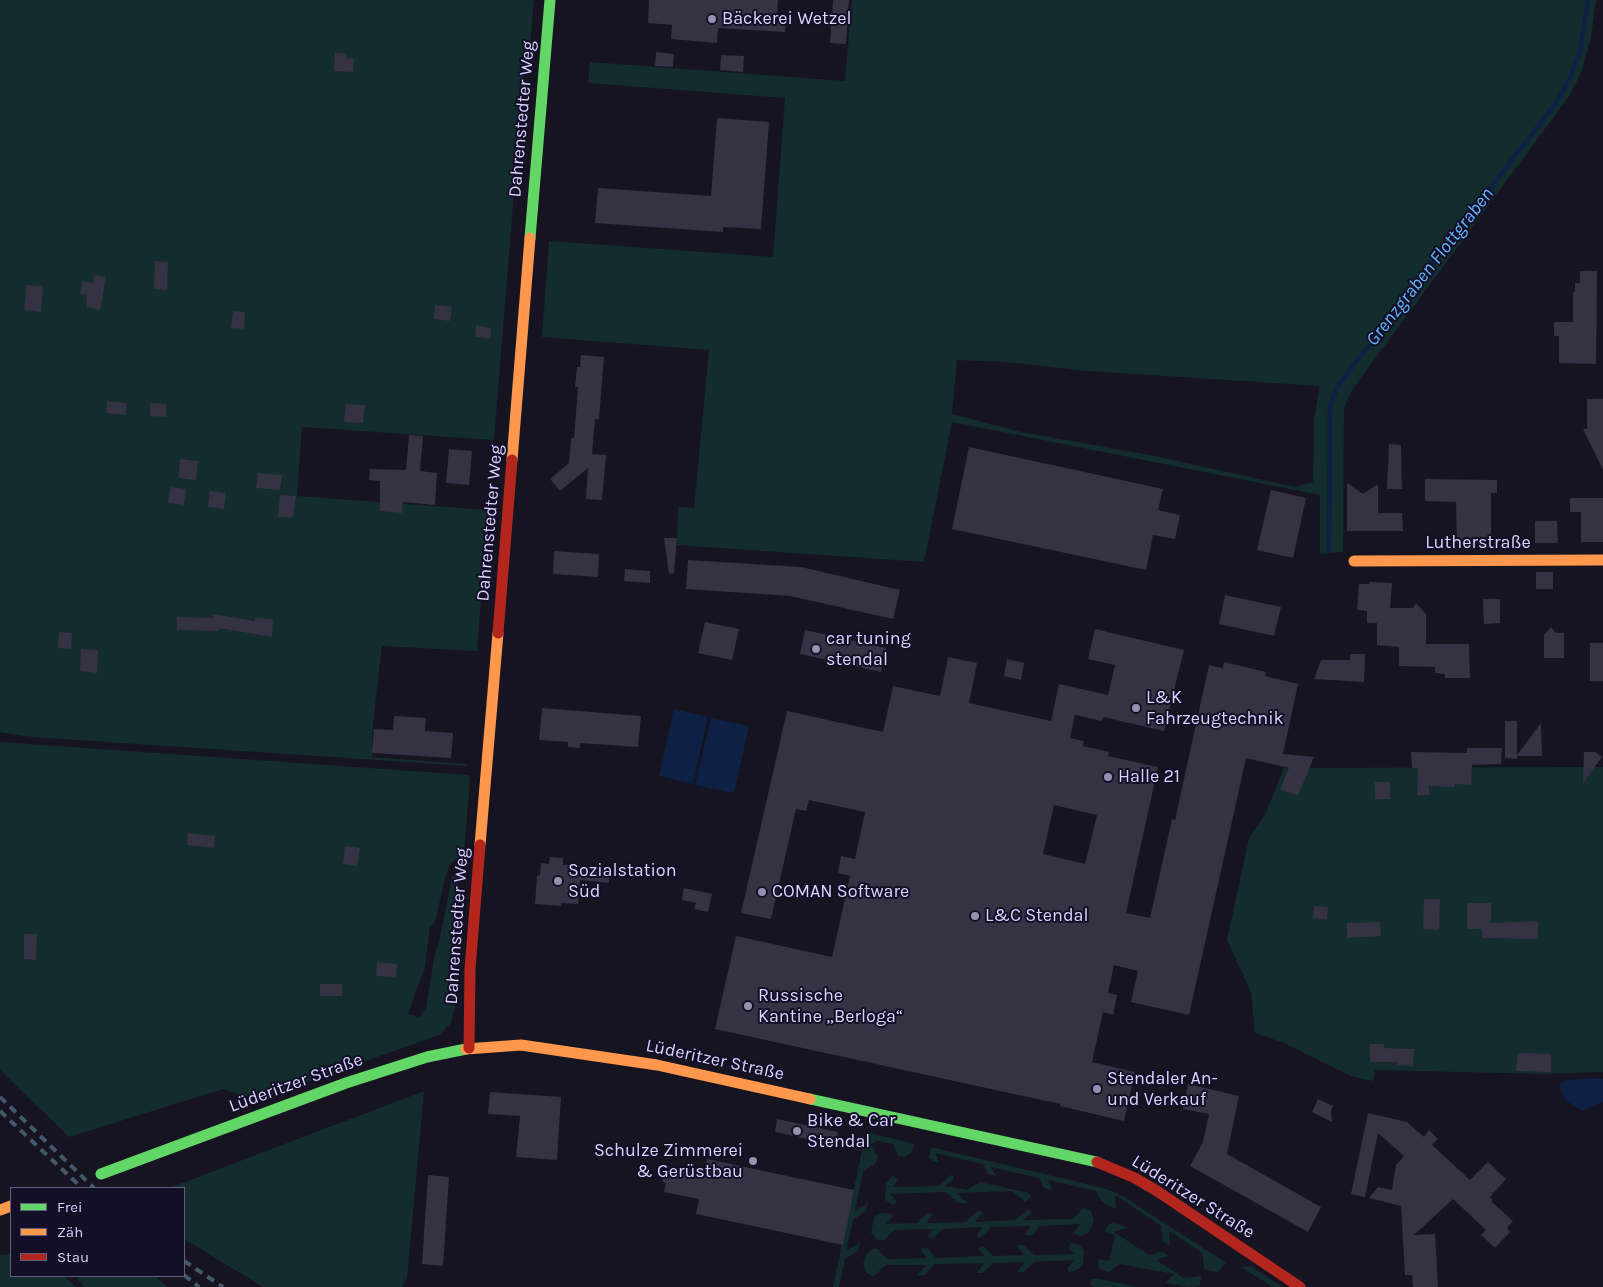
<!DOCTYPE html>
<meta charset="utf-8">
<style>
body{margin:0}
#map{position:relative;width:1603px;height:1287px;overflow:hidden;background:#161421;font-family:Karla,sans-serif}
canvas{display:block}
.legend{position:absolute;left:10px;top:1187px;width:175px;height:90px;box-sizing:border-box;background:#130f26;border:1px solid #625e7d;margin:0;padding:6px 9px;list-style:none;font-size:15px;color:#d9d4ff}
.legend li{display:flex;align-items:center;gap:10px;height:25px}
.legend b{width:25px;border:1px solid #625e7d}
</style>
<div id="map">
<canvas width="1603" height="1287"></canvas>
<ul class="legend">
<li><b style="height:6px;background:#63d668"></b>Frei</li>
<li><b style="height:6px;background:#ff974d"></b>Zäh</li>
<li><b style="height:6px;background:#b3261e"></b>Stau</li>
</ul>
</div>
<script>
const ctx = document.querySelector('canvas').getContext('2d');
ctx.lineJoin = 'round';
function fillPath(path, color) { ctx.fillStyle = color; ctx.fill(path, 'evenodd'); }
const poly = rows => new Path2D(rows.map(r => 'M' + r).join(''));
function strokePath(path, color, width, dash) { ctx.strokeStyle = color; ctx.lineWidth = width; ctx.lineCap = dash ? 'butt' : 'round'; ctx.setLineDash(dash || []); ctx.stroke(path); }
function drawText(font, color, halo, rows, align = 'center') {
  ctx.font = font + ' Karla,sans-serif'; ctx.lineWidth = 4; ctx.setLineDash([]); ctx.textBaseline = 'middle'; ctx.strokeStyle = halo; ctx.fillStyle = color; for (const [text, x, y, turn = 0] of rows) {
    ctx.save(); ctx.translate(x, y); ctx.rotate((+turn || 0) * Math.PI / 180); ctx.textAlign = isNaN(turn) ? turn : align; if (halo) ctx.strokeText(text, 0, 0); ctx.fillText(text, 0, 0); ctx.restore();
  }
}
fillPath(poly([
 [0,0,534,0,529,56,525,56,494,440,302,427,297,496,488,510,477,651,382,646,373,723,372,757,467,764,467,766,32,737,0,732],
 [852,0,1596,0,1591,37,1582,71,1570,95,1352,390,1344,408,1343,552,1320,554,1320,495,952,422,924,562,677,545,678,507,694,508,709,350,542,337,549,241,773,257,785,98,588,83,590,62,845,81],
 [957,360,1006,362,1088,371,1320,386,1314,420,1313,482,1295,487,1155,456,1021,432,952,414],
 [0,742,469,775,470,782,464,852,463,856,456,859,450,865,445,878,435,923,430,926,425,967,408,1014,419,1017,426,1008,435,953,439,942,452,877,459,869,457,906,460,945,455,1007,451,1023,439,1035,256,1100,223,1089,69,1137,0,1070],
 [1603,767,1603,1072,1544,1074,1375,1070,1373,1081,1351,1076,1284,1043,1255,1033,1251,992,1227,940,1249,838,1265,815,1284,768],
 [424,1091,407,1278,402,1287,263,1287,184,1239,184,1188,169,1188],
 [866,1132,915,1144,911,1153,905,1157,898,1156,893,1144,877,1141,871,1144,878,1156,876,1163,863,1172,855,1211,868,1203,866,1211,853,1220,846,1251,860,1243,858,1251,845,1259,839,1287,833,1287],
 [931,1147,1103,1188,1123,1196,1226,1263,1218,1272,1209,1271,1204,1268,1202,1253,1169,1231,1170,1246,1163,1241,1161,1226,1115,1195,1116,1209,1101,1201,1096,1191,1048,1180,1052,1190,1044,1188,1039,1178,991,1167,996,1176,988,1174,983,1164,935,1153,939,1163,933,1161,929,1158],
 [950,1175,953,1176,953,1180,945,1186,967,1190,980,1182,1029,1193,1031,1197,1025,1202,1012,1191,957,1193,967,1203,958,1203,946,1192,890,1194,897,1201,894,1205,885,1200,886,1183,892,1176,898,1179,892,1187,939,1186],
 [1083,1208,1091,1211,1094,1221,1089,1232,1081,1236,1073,1233,1080,1224,1040,1226,1031,1236,1025,1234,1031,1226,991,1227,982,1237,978,1238,977,1235,982,1227,942,1229,933,1239,927,1237,933,1229,894,1230,885,1240,878,1240,871,1233,874,1217,882,1213,890,1213,893,1216,886,1224,917,1223,928,1212,933,1215,926,1223,966,1222,977,1211,981,1210,983,1213,975,1222,1015,1220,1028,1209,1032,1212,1024,1220,1073,1219],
 [1114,1222,1127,1228,1114,1232,1149,1255,1162,1251,1169,1256,1156,1260,1184,1278,1201,1276,1200,1286,1188,1287,1165,1283,1174,1274,1119,1264,1109,1272,1099,1269,1098,1259,1109,1261,1115,1235,1105,1232,1107,1225],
 [1071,1243,1080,1245,1084,1251,1083,1264,1080,1268,1074,1271,1069,1272,1067,1269,1074,1260,1034,1262,1024,1272,1017,1272,1025,1262,993,1263,983,1273,977,1273,984,1263,935,1264,925,1275,917,1275,926,1265,886,1265,873,1277,867,1273,863,1264,866,1254,873,1249,878,1249,887,1259,927,1258,920,1250,922,1248,927,1248,936,1258,984,1256,978,1249,983,1246,993,1256,1025,1255,1018,1248,1019,1245,1024,1245,1034,1255,1074,1254,1068,1247],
 [11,1254,11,1276,64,1276,76,1287,0,1287,0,1255],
 [1250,1266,1283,1287,1273,1287,1241,1267],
 [75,1276,154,1276,168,1287,84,1287],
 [1092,1279,1099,1279,1138,1287,1094,1287,1090,1283]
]), '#132c2d');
fillPath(poly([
 [674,709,708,717,693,784,659,776],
 [711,718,749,726,734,793,695,785],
 [1590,1078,1603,1079,1603,1102,1582,1111,1568,1102,1562,1094,1559,1084,1568,1080]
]), '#0d2144');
strokePath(poly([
 [1329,551,1330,408,1337,387,1555,104,1570,78,1580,52,1588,0]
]), '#0d2144', 4.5);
fillPath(poly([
 [649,0,778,0,777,15,786,16,785,32,718,28,717,43,671,39,672,25,648,23],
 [833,0,849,0,846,44,830,43],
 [656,52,674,54,673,67,655,66],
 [335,53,347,54,347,58,354,59,353,72,334,71],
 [721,55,744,56,743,72,720,70],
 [717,118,769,122,761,229,723,227,723,232,595,223,598,188,711,196],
 [155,261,168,262,167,290,154,289],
 [1580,271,1597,271,1596,364,1559,363,1559,336,1554,336,1554,322,1573,322,1573,292,1575,292,1575,283,1580,283],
 [94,275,106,277,100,310,86,307,87,295,80,294,82,281,93,283],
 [27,285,43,286,41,312,24,310],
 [435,305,452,307,450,321,434,319],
 [233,311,245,312,244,329,231,328],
 [476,325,491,328,490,339,475,337],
 [581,355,604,357,599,419,595,419,592,454,606,455,602,500,586,499,588,468,560,491,550,479,569,463,571,438,574,438,578,387,575,387,577,367,580,367],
 [1587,399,1603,399,1603,470,1583,429,1587,429],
 [107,401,127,403,126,415,106,413],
 [150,403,166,404,166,417,150,416],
 [346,404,365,405,363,423,344,422],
 [409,435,423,436,420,471,437,473,435,505,403,502,402,513,380,511,380,481,369,480,370,469,406,470],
 [1389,444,1401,445,1402,489,1387,489],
 [969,447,1163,489,1158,510,1180,515,1175,539,1153,535,1146,570,952,529],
 [449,449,472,451,469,485,446,483],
 [180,459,198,461,196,480,178,478],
 [258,473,282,475,280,490,256,488],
 [1425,479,1497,480,1497,493,1491,493,1491,542,1457,543,1456,502,1425,501],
 [1347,483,1363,494,1378,484,1378,513,1402,513,1403,531,1347,531],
 [170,487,186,489,184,505,168,503],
 [1271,490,1306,498,1293,558,1257,550],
 [210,491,226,493,224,509,208,507],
 [280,495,296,496,293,518,278,517],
 [1570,498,1603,498,1603,542,1581,542,1581,512,1570,512],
 [1535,521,1557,521,1558,543,1535,543],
 [664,538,677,538,674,573,669,574],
 [554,551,599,554,598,577,553,574],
 [688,560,801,567,900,590,893,619,790,596,686,589],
 [625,569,650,571,650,583,624,581],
 [1536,572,1553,572,1553,589,1536,589],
 [1369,582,1392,583,1390,608,1413,608,1416,603,1426,614,1426,644,1469,644,1470,678,1445,678,1445,674,1435,673,1435,667,1399,666,1399,647,1377,645,1377,623,1367,623,1367,611,1357,610,1359,584,1369,584],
 [1225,595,1281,607,1274,636,1219,624],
 [1483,599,1500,599,1500,623,1484,624],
 [213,614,255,621,255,618,273,619,272,637,219,628,219,631,177,630,177,617,213,618],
 [705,622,739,629,732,660,698,653],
 [1551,627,1556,633,1564,633,1564,658,1544,658,1544,635],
 [1095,629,1184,650,1164,731,1103,717,1102,721,1075,715,1070,738,1084,741,1083,746,1109,752,1108,756,1158,767,1126,913,1150,918,1172,819,1175,820,1209,665,1223,668,1224,662,1266,672,1265,676,1298,684,1283,754,1314,757,1298,796,1280,789,1289,768,1246,758,1189,1015,1131,1002,1138,971,1114,965,1108,993,1117,995,1113,1015,1103,1012,1092,1062,1135,1072,1124,1121,1060,1106,1060,1104,715,1029,736,936,832,957,850,876,838,873,841,856,855,859,865,812,809,800,806,811,796,809,771,919,741,913,787,711,883,732,893,686,940,696,948,657,977,663,969,703,1051,721,1059,684,1108,695,1115,665,1088,659],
 [1054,805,1097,815,1085,864,1043,854],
 [805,630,886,648,881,672,800,654],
 [59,632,72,633,71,649,58,648],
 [1590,643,1603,643,1603,681,1590,681],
 [81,649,98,650,97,673,80,671],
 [1350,654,1365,654,1364,682,1314,679,1321,660,1350,660],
 [1007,659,1024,663,1021,680,1004,676],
 [542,708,641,716,638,747,580,743,580,748,568,747,568,742,539,740],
 [394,716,426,718,425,731,453,733,451,758,372,753,374,729,393,730],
 [1505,721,1517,721,1517,755,1541,723,1542,756,1517,756,1517,759,1505,758],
 [1467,748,1502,748,1501,764,1472,765,1471,785,1455,784,1455,787,1429,786,1429,795,1417,795,1418,768,1412,768,1411,752,1467,753],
 [1584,752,1595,752,1602,757,1583,783],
 [1375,782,1390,782,1390,799,1375,799],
 [188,833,215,836,214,848,187,845],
 [345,846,360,848,357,866,343,864],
 [550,857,563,858,563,865,610,868,609,883,580,880,578,904,561,903,561,906,535,904,537,876,540,875,541,863,549,864],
 [684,888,712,894,708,912,694,909,696,903,682,900],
 [1424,899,1440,899,1439,930,1423,929],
 [1467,903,1491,903,1491,923,1538,921,1538,939,1482,938,1482,929,1467,929],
 [1314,906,1328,907,1327,920,1313,918],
 [1380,922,1381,936,1347,938,1347,923],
 [24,934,37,934,36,960,24,959],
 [377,962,397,964,396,977,376,976],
 [320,984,342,984,342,996,320,996],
 [1370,1044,1384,1044,1384,1048,1414,1049,1413,1066,1397,1065,1397,1062,1370,1062],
 [1518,1053,1551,1054,1551,1072,1516,1071],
 [1188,1084,1239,1096,1227,1154,1321,1207,1308,1232,1190,1166,1203,1142,1209,1114,1183,1109],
 [490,1092,561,1097,557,1160,516,1157,520,1116,488,1114],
 [1318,1099,1333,1106,1331,1111,1332,1122,1312,1112],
 [1368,1113,1407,1122,1424,1137,1429,1130,1438,1139,1432,1145,1470,1180,1488,1162,1506,1179,1490,1197,1493,1200,1491,1201,1513,1221,1507,1228,1510,1232,1495,1248,1481,1235,1486,1230,1453,1199,1414,1235,1435,1234,1438,1287,1413,1287,1412,1275,1405,1275,1401,1206,1369,1198,1378,1187,1392,1190,1396,1165,1404,1156,1378,1133,1365,1197,1351,1194],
 [777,1119,838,1132,835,1145,775,1132],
 [707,1159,854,1190,843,1245,696,1214,699,1199,664,1192,666,1183,662,1182,665,1166,704,1174],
 [428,1175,449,1177,443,1266,422,1264]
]), '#343243');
strokePath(poly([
 [530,238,550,0],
 [810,1099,1097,1162],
 [101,1174,346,1083,427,1057,466,1049]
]), '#63d668', 11);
strokePath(poly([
 [512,460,530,238],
 [1354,561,1603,560],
 [480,845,498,633],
 [466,1049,521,1045,657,1065,810,1099],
 [0,1210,11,1206]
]), '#ff974d', 11);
strokePath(poly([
 [498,633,512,460],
 [469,1048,470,969,480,845],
 [1097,1162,1135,1178,1157,1191,1300,1287]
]), '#b3261e', 11);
strokePath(poly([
 [0,1097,94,1188],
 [0,1111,82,1188],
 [184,1261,223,1287],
 [184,1275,199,1287]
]), '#43596b', 4, [8, 6]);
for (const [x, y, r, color] of [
 [712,19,5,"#9591b1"],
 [816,649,5,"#9591b1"],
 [1136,708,5,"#9591b1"],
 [1108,777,5,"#9591b1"],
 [558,881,5,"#9591b1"],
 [762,892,5,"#9591b1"],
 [975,916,5,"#9591b1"],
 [748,1006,5,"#9591b1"],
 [1097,1089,5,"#9591b1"],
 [797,1131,5,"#9591b1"],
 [753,1161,5,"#9591b1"]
]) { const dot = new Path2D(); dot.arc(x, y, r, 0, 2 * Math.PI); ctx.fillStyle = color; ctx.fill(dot); strokePath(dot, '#130f26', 2); }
drawText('18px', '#d9d4ff', '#130f26', [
 ["Bäckerei Wetzel",722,19],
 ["car tuning",826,639],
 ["stendal",826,660],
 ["L&K",1146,698],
 ["Fahrzeugtechnik",1146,719],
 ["Halle 21",1118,777],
 ["Sozialstation",568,871],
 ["Süd",568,892],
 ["COMAN Software",772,892],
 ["L&C Stendal",985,916],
 ["Russische",758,996],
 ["Kantine „Berloga“",758,1017],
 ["Stendaler An-",1107,1079],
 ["und Verkauf",1107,1100],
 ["Bike & Car",807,1121],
 ["Stendal",807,1142],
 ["Schulze Zimmerei",743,1151,"right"],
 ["& Gerüstbau",743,1172,"right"]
], 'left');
drawText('18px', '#d9d4ff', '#130f26', [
 ["Dahrenstedter Weg",522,119,-85],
 ["Dahrenstedter Weg",490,523,-85],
 ["Lutherstraße",1478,543],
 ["Dahrenstedter Weg",457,926,-86],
 ["Lüderitzer Straße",715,1060,12],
 ["Lüderitzer Straße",296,1083,-20],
 ["Lüderitzer Straße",1193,1197,32]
]);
drawText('italic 19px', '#62b6ff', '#130f26', [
 ["Grenzgraben Flottgraben",1430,267,-52]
]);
</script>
